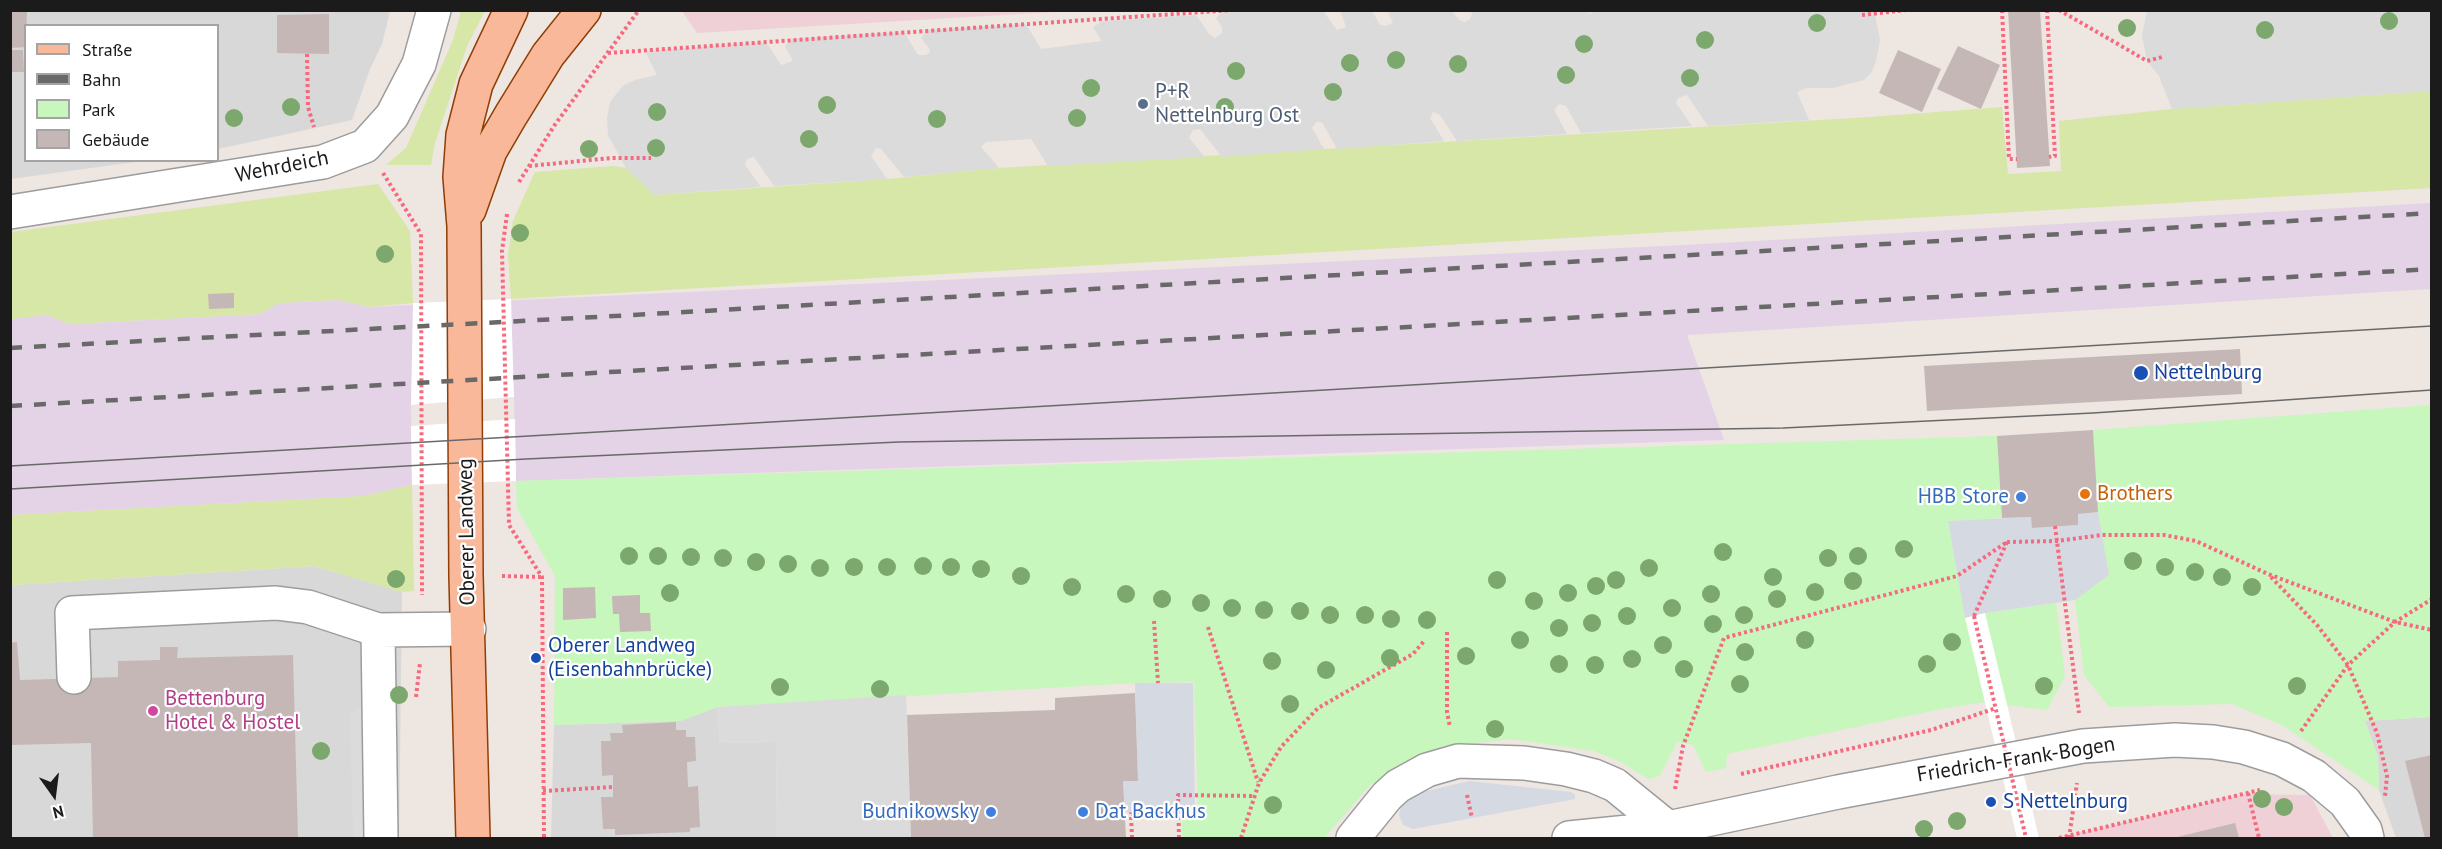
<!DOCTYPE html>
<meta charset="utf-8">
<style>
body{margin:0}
#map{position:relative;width:2442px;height:849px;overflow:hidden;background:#ede6e1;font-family:"PT Sans",sans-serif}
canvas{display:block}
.frame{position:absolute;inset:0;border:12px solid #1b1b1b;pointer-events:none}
.legend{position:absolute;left:24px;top:24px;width:195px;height:138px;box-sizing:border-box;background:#fff;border:2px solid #a4a4a4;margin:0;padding:8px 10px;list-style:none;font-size:18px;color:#1b1b1b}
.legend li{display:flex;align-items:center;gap:12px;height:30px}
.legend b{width:30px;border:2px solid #a4a4a4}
.north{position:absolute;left:24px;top:765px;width:60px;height:60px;-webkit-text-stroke:4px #fff;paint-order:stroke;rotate:166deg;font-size:16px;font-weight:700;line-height:24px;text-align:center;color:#1b1b1b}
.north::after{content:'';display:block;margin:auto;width:21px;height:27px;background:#1b1b1b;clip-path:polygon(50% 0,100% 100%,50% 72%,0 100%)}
</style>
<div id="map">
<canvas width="2442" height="849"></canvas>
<div class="frame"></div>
<ul class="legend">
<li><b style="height:8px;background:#f9b89a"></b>Straße</li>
<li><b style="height:8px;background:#696969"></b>Bahn</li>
<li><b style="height:16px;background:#c7f7bd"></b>Park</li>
<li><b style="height:16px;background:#c4b7b5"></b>Gebäude</li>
</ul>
<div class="north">N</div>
</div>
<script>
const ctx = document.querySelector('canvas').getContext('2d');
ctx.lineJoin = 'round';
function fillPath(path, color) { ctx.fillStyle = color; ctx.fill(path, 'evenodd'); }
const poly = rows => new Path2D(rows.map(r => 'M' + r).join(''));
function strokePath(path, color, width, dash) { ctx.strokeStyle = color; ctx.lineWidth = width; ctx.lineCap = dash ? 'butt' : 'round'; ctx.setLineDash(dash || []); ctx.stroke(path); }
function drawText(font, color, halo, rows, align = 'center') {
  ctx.font = font + ' "PT Sans",sans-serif'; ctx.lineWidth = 4.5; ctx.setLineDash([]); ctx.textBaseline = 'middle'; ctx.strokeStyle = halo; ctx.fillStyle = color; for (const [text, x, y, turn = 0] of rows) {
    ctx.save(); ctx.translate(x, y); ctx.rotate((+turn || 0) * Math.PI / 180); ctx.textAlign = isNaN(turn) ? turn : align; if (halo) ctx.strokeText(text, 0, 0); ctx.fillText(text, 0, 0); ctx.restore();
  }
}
fillPath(poly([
 [11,11,390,11,382,44,370,69,352,120,218,149,218,26,26,26,26,160,142,161,11,179],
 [314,566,402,592,399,838,11,838,11,585],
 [717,707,720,743,776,742,777,836,803,836,803,838,551,838,554,725,680,721],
 [2431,717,2431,838,2396,838,2379,790,2378,757,2365,721]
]), '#d9d8d9');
fillPath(poly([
 [682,11,1071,11,697,33],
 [2243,794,2310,795,2333,838,2058,838]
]), '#eed0d6');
fillPath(poly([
 [2431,203,2431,289,1687,335,1724,440,516,481,514,397,411,405,412,485,363,496,11,515,10,319,14,318,47,315,69,324,260,314,279,303,337,300,370,307,1685,245]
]), '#e4d3e6');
fillPath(poly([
 [461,11,485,11,467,46,435,143,431,165,386,165,406,148,453,40],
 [2431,91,2431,188,511,299,508,255,513,221,535,172,613,166,626,168,654,195,887,179,999,168,1871,117,2002,107,2008,174,2061,171,2059,121,2172,109],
 [378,184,410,231,413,303,370,307,337,300,279,303,260,314,69,324,47,315,11,319,11,232],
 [412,485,414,591,401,592,314,566,11,585,11,515,363,496]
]), '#d6e7a7');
fillPath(poly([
 [2431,405,2431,717,2365,721,2378,757,2379,790,2282,725,2232,704,2109,707,2084,675,2075,600,2109,575,2098,512,2093,430],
 [1997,436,2002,518,1948,521,1965,618,1985,613,2056,603,2065,676,2047,710,1985,702,1946,708,1727,754,1726,768,1706,772,1693,745,1677,742,1660,776,1648,779,1621,762,1594,751,1512,739,1443,746,1371,784,1324,838,1182,838,1182,818,1198,815,1194,682,1135,683,718,707,680,721,554,725,555,576,517,508,516,481]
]), '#c7f7bd');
fillPath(poly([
 [1252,10,1323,11,1337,30,1346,27,1340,10,1372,11,1380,25,1386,26,1393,23,1387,10,1452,11,1459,20,1465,22,1470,19,1472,14,1470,10,1585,10,1590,14,1595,10,1874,10,1880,40,1876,61,1872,72,1864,80,1833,88,1806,88,1797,92,1809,120,1708,126,1687,95,1678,98,1676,103,1692,126,1581,133,1566,106,1559,104,1554,110,1567,134,1457,141,1440,115,1433,112,1430,118,1444,141,1337,149,1322,122,1316,122,1312,128,1324,149,1222,157,1200,129,1193,130,1189,138,1205,157,1048,166,1031,139,986,142,981,147,999,168,904,177,881,149,876,148,871,156,887,179,774,186,754,157,747,159,745,165,761,187,654,195,626,168,608,135,607,119,610,102,617,93,624,85,635,80,657,75,645,51,766,42,781,65,793,61,785,46,792,39,904,32,918,55,926,55,930,52,929,48,921,38,928,30,1026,24,1041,49,1102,41,1093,27,1103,21,1196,15,1209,34,1215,38,1222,33,1222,27,1216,18,1222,12],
 [2147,11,2431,11,2431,91,2172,109,2159,76,2147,61,2142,35],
 [906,695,911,838,777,837,776,742,720,743,717,707],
 [366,702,369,838,353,838,350,714]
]), '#dbdbdb');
fillPath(poly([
 [2098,512,2109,575,2075,600,1985,613,1965,618,1948,521,2031,517,2033,528,2078,525,2078,514],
 [1135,683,1193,683,1195,813,1131,814,1125,811,1123,781,1138,780],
 [1469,781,1571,792,1575,795,1575,799,1413,829,1403,825,1399,815,1401,804,1410,795]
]), '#d5d9e2');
fillPath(poly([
 [511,299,514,397,411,405,413,303],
 [515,419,516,481,412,485,411,426],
 [1985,613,2039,838,2017,838,1965,618]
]), '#fff');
fillPath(poly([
 [10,10,27,10,26,47,10,48],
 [2008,10,2040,10,2050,166,2017,168],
 [329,14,329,54,277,53,277,15],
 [1958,46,2000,65,1981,109,1937,89],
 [10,50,23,50,24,72,10,72],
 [1898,50,1941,69,1922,112,1879,93],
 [234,293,234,308,209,309,208,294],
 [2240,349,2242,394,1927,411,1924,366],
 [2093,430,2098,512,2078,514,2078,525,2032,528,2031,517,2002,518,1997,436],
 [595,587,596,618,563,620,563,588],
 [640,595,640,613,650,613,651,631,620,632,619,614,613,614,612,596],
 [17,642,20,680,118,677,118,661,160,660,160,647,178,647,177,658,293,655,298,838,93,838,91,743,10,745,10,643],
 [1135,693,1138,781,1123,781,1126,838,911,838,907,715,1055,710,1055,698],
 [676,722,676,730,686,730,686,737,695,737,696,761,687,762,688,787,698,786,700,827,690,828,690,832,615,835,615,829,603,829,601,797,613,797,613,775,602,776,601,741,611,741,610,733,623,733,622,725],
 [2432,755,2432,838,2425,838,2405,761],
 [2235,823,2239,838,2173,838]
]), '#c4b7b5');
const minor = poly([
 [10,212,323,162,365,146,392,116,419,64,434,10],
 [378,630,381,838],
 [74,677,72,613,276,603,308,607,378,630,469,629],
 [1353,838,1387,796,1398,786,1427,770,1458,761,1524,763,1566,769,1594,776,1615,785,1668,828],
 [1569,838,1668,828,1838,792,2083,746,2175,740,2213,742,2244,747,2282,759,2314,776,2345,802,2365,830,2367,838]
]);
const major = poly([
 [469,210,490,151,511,115,548,55,584,10],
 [473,838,466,576,464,226,460,177,463,135,476,84,511,10]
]);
strokePath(minor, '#9c9c9c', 36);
strokePath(major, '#8f3e04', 36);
strokePath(poly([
 [2002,10,2009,159,2017,159],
 [2047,10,2055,156,2049,157],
 [2059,10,2147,61,2162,57],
 [1862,15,1906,10],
 [608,53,1232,10],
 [307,54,308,107,314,127],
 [529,166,611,158,651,158],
 [383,173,421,234,422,595],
 [519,182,554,126,639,10],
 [507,214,502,251,509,525,542,577,544,838],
 [2055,526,2079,713],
 [2007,542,2057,541,2102,535,2164,535,2196,541,2268,574,2395,622,2432,630],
 [502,576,542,577],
 [2271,577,2317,625,2348,665,2377,733,2387,776,2385,796],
 [1974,616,2007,542],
 [1154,621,1158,683],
 [1208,627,1258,782],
 [1447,632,1447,712,1450,727],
 [416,697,420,663],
 [2301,731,2348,665,2395,622,2432,599],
 [1741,774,1931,730,1996,708],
 [1675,789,1683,746,1724,638,1957,576,2007,542],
 [543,791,613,787],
 [2248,793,2259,838],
 [1467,795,1472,818],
 [1132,838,1131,814,1178,814],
 [1179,838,1178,795,1255,796],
 [1241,838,1259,783,1281,747,1318,708,1413,654,1425,640],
 [2059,838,2260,790],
 [2069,838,2077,783]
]), '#f6697e', 4, [3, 3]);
strokePath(minor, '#fff', 33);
strokePath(major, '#f9b89a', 33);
strokePath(poly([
 [10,466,2432,326],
 [10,489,526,459,899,442,1783,428,2093,413,2432,390]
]), '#696969', 1.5);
strokePath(poly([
 [10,348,615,316,2432,213],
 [10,406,2432,269]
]), '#696969', 4.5, [12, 12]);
strokePath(poly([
 [1974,616,2026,838]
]), '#f6697e', 4, [3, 3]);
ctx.fillStyle = '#7ca86d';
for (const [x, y] of [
 [2389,21],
 [1817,23],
 [2127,28],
 [2265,30],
 [1705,40],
 [1584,44],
 [1396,60],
 [1350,63],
 [1458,64],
 [1236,71],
 [1566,75],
 [1690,78],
 [1091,88],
 [1333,92],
 [827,105],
 [291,107],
 [1225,107],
 [657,112],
 [234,118],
 [1077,118],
 [937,119],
 [809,139],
 [656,148],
 [589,149],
 [520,233],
 [385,254],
 [1904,549],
 [1723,552],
 [629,556],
 [658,556],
 [1858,556],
 [691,557],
 [723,558],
 [1828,558],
 [2133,561],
 [756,562],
 [788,564],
 [923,566],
 [854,567],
 [887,567],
 [951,567],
 [2165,567],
 [820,568],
 [1649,568],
 [981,569],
 [2195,572],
 [1021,576],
 [1773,577],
 [2222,577],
 [396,579],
 [1497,580],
 [1616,580],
 [1853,581],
 [1596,586],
 [1072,587],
 [2252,587],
 [1815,592],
 [670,593],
 [1568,593],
 [1126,594],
 [1711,594],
 [1162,599],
 [1777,599],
 [1534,601],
 [1201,603],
 [1232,608],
 [1672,608],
 [1264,610],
 [1300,611],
 [1330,615],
 [1365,615],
 [1744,615],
 [1627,616],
 [1391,619],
 [1427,620],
 [1592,623],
 [1713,624],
 [1559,628],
 [1520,640],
 [1805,640],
 [1952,642],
 [1663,645],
 [1745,652],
 [1466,656],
 [1390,658],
 [1632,659],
 [1272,661],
 [1559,664],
 [1927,664],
 [1595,665],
 [1684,669],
 [1326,670],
 [1740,684],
 [2044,686],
 [2297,686],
 [780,687],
 [880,689],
 [399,695],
 [1290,704],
 [1495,729],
 [321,751],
 [2262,799],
 [1273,805],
 [2284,807],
 [1957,821],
 [1924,829]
]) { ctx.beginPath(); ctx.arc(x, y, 9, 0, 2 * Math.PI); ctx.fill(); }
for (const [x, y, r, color] of [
 [1143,104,6,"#5c6f8a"],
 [2141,373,8,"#1a4fb4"],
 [2085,494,6,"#e8710a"],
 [2021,497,6,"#3f7fe0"],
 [536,658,6,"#1a4fb4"],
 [153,711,6,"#d1479c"],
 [1991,802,6,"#1a4fb4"],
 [991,812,6,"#3f7fe0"],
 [1083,812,6,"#3f7fe0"]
]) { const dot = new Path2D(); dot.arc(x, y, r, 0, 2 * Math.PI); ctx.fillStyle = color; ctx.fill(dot); strokePath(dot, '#fff', 2); }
drawText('21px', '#4e5e75', '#fff', [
 ["P+R",1155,92],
 ["Nettelnburg Ost",1155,116]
], 'left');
drawText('21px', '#1b1b1b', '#fff', [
 ["Wehrdeich",282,167,-11],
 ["Oberer Landweg",467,532,-91],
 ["Friedrich-Frank-Bogen",2016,760,-9]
]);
drawText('21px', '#164399', '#fff', [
 ["Nettelnburg",2154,373],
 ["Oberer Landweg",548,646],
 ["(Eisenbahnbrücke)",548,670],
 ["S Nettelnburg",2003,802]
], 'left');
drawText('21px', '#c56008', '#fff', [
 ["Brothers",2097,494]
], 'left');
drawText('21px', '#366cbe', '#fff', [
 ["HBB Store",2009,497],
 ["Budnikowsky",979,812],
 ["Dat Backhus",1095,812,"left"]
], 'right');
drawText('21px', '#b23c85', '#fff', [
 ["Bettenburg",165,699],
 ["Hotel & Hostel",165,723]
], 'left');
</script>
